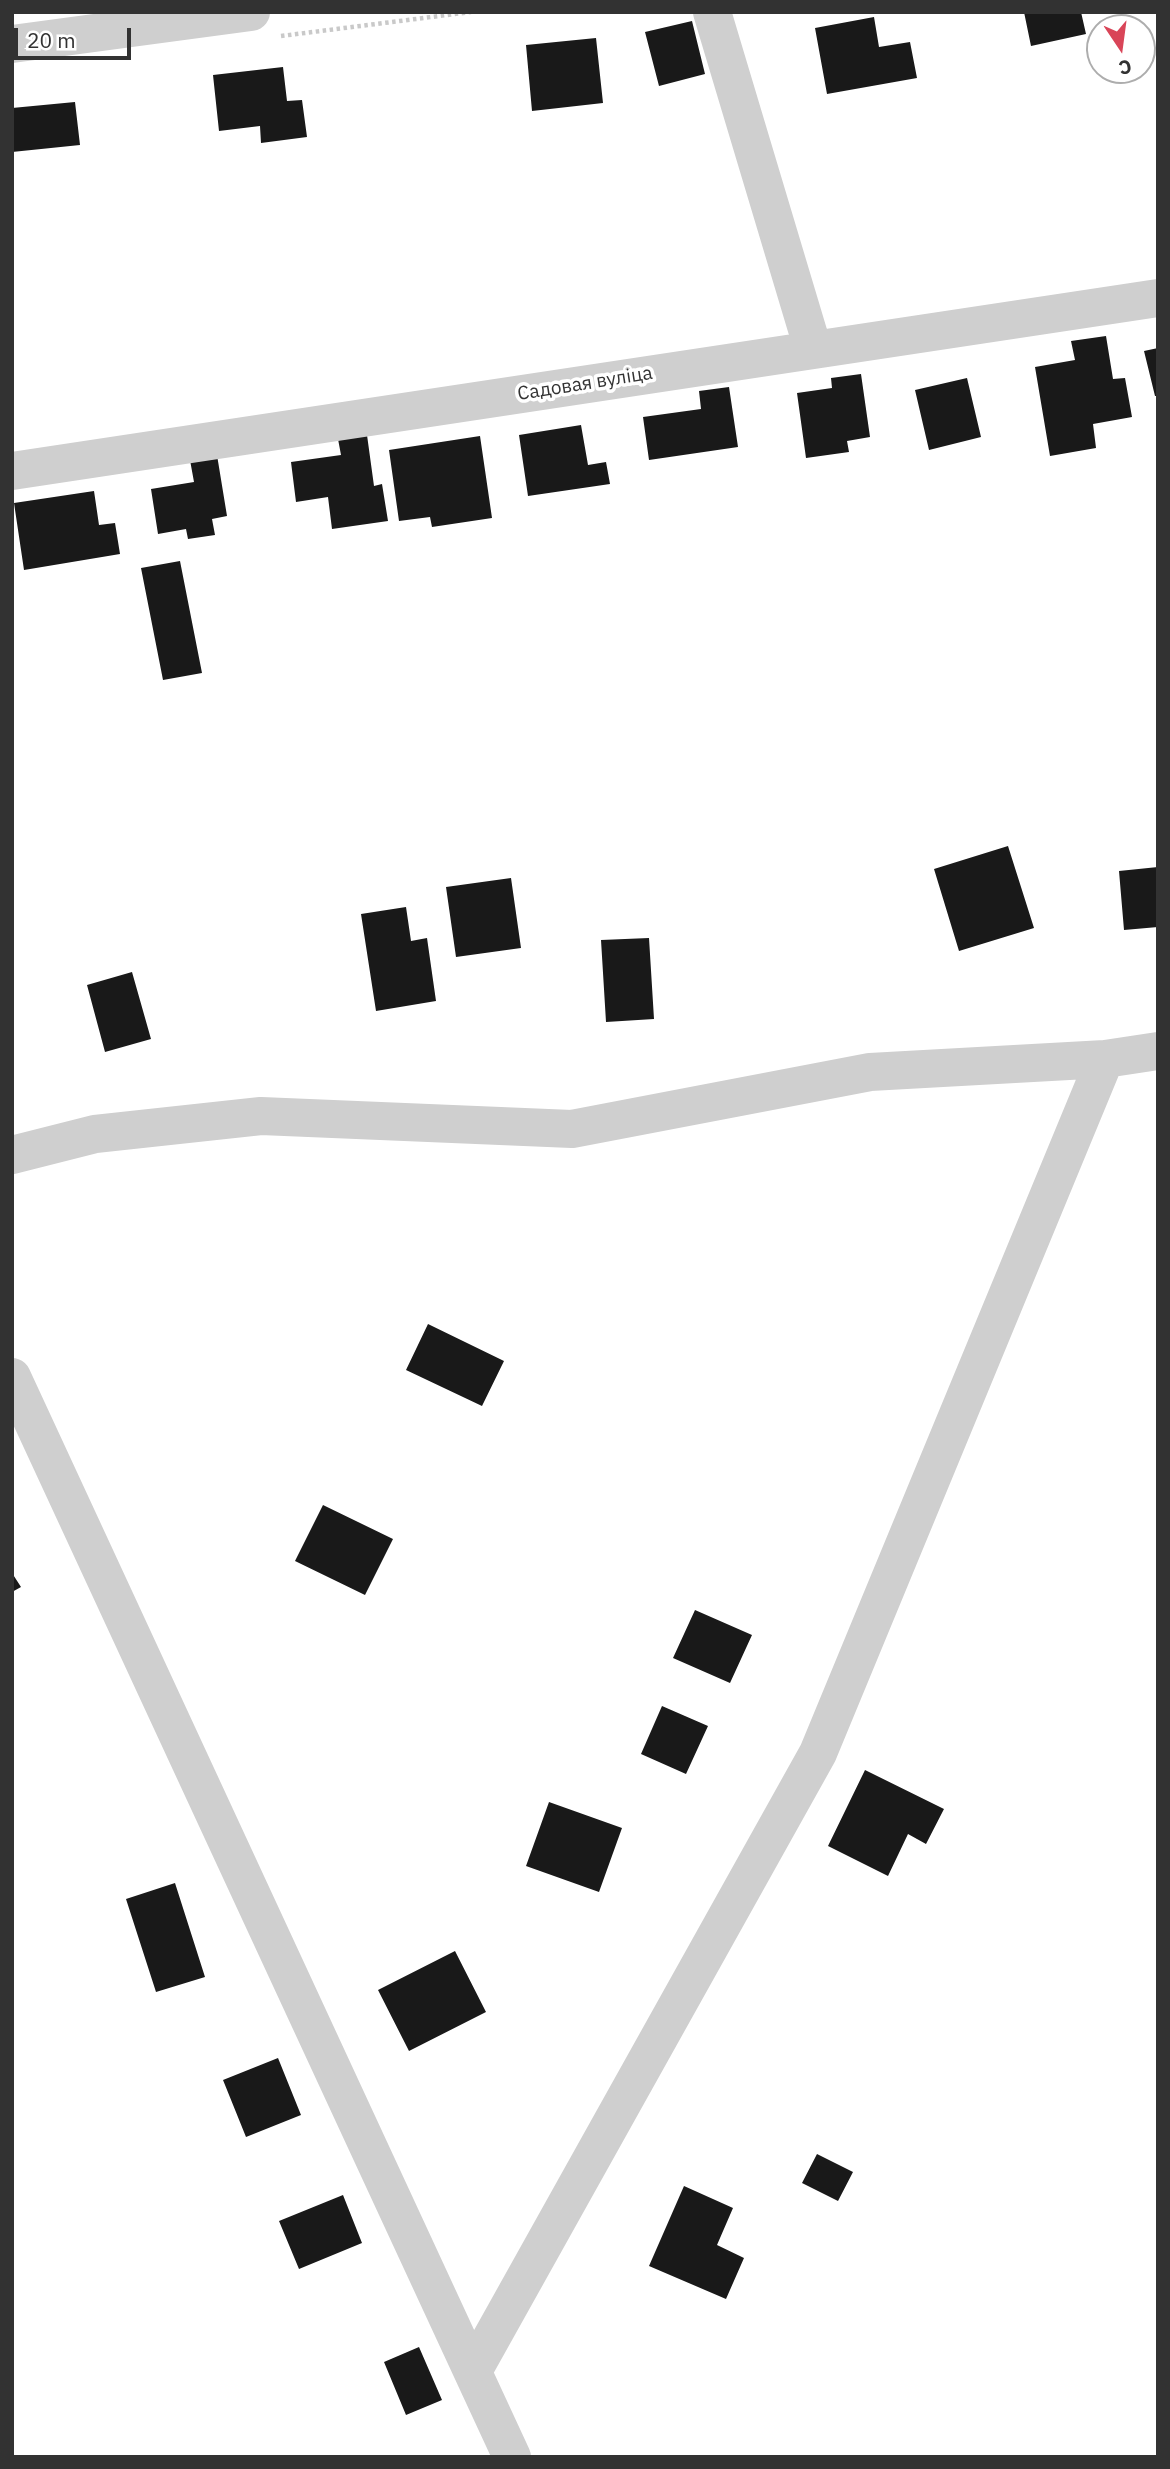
<!DOCTYPE html>
<meta charset="utf-8">
<style>
body{margin:0}
#map{position:relative;width:1170px;height:2469px;overflow:hidden;background:#fff;font-family:"IBM Plex Sans",sans-serif}
canvas{display:block}
.frame{position:absolute;inset:0;border:14px solid #323232;pointer-events:none}
.north{position:absolute;left:1086px;top:14px;width:70px;height:70px;box-sizing:border-box;background:#fff;border:2px solid #adadad;border-radius:50%;rotate:167deg;font-size:19px;font-weight:700;line-height:28px;text-align:center;color:#323232}
.north::after{content:'';display:block;margin:auto;width:24px;height:32px;background:#d94558;clip-path:polygon(50% 0,100% 100%,50% 72%,0 100%)}
.scale{position:absolute;left:14px;top:28px;width:117px;height:32px;box-sizing:border-box;border:4px solid #323232;border-top:0;padding-left:9px;font-size:21px;line-height:24px;white-space:nowrap;color:#323232;-webkit-text-stroke:5px #fff;paint-order:stroke}
</style>
<div id="map">
<canvas width="1170" height="2469"></canvas>
<div class="frame"></div>
<div class="north">С</div>
<div class="scale">20 m</div>
</div>
<script>
const ctx = document.querySelector('canvas').getContext('2d');
ctx.lineJoin = 'round';
function fillPath(path, color) { ctx.fillStyle = color; ctx.fill(path, 'evenodd'); }
const poly = rows => new Path2D(rows.map(r => 'M' + r).join(''));
function strokePath(path, color, width, dash) { ctx.strokeStyle = color; ctx.lineWidth = width; ctx.lineCap = dash ? 'butt' : 'round'; ctx.setLineDash(dash || []); ctx.stroke(path); }
function drawText(font, color, halo, rows, align = 'center') {
  ctx.font = font + ' "IBM Plex Sans",sans-serif'; ctx.lineWidth = 7; ctx.setLineDash([]); ctx.textBaseline = 'middle'; ctx.strokeStyle = halo; ctx.fillStyle = color; for (const [text, x, y, turn = 0] of rows) {
    ctx.save(); ctx.translate(x, y); ctx.rotate((+turn || 0) * Math.PI / 180); ctx.textAlign = isNaN(turn) ? turn : align; if (halo) ctx.strokeText(text, 0, 0); ctx.fillText(text, 0, 0); ctx.restore();
  }
}
fillPath(poly([
 [1024,12,1081,12,1086,34,1031,46],
 [874,17,879,47,910,42,917,78,827,94,815,28],
 [692,21,705,74,659,86,645,32],
 [596,38,603,103,532,111,526,45],
 [283,67,287,101,302,100,307,137,261,143,260,126,219,131,213,75],
 [75,102,80,145,12,152,12,108],
 [1106,336,1113,379,1125,378,1132,417,1093,424,1096,448,1050,456,1035,367,1075,360,1071,341],
 [1158,348,1158,396,1155,396,1144,351],
 [861,374,870,437,847,441,849,452,806,458,797,393,832,388,831,378],
 [967,378,981,437,929,450,915,390],
 [729,387,738,447,649,460,643,417,701,409,699,391],
 [581,425,588,465,606,462,610,484,528,496,519,435],
 [367,435,374,486,382,484,388,521,332,529,328,497,296,502,291,462,341,455,338,439],
 [480,436,492,518,432,527,430,517,399,521,389,450],
 [217,455,227,516,212,519,215,535,188,539,186,529,158,534,151,489,194,482,190,460],
 [94,491,99,525,115,523,120,554,24,570,14,503],
 [180,561,202,673,163,680,141,568],
 [1008,846,1034,928,959,951,934,869],
 [1158,867,1158,927,1124,930,1119,871],
 [511,878,521,948,456,957,446,887],
 [406,907,411,941,427,938,436,1001,376,1011,361,914],
 [649,938,654,1019,606,1022,601,940],
 [132,972,151,1039,105,1052,87,985],
 [428,1324,504,1361,482,1406,406,1370],
 [323,1505,393,1539,365,1595,295,1561],
 [12,1573,21,1587,12,1592],
 [695,1610,752,1635,730,1683,673,1658],
 [662,1706,708,1726,686,1774,641,1754],
 [865,1770,944,1809,926,1844,908,1834,888,1876,828,1846],
 [549,1802,622,1828,599,1892,526,1866],
 [175,1883,205,1977,156,1992,126,1899],
 [455,1951,486,2012,409,2051,378,1990],
 [278,2058,301,2115,246,2137,223,2080],
 [817,2154,853,2172,838,2201,802,2183],
 [684,2186,733,2208,717,2245,744,2258,726,2299,649,2266],
 [343,2195,362,2243,299,2269,279,2221],
 [419,2347,442,2400,406,2415,384,2362]
]), '#191919');
strokePath(poly([
 [281,36,471,12]
]), '#c9c9c9', 4.5, [3.5, 3.5]);
strokePath(poly([
 [712,12,813,349],
 [12,44,251,12],
 [12,471,1158,298],
 [12,1155,95,1134,261,1116,572,1129,870,1072,1105,1059,1158,1051],
 [12,1377,512,2457],
 [473,2371,818,1753,1105,1059]
]), '#cfcfcf', 38);
drawText('19px', '#323232', '#fff', [
 ["Садовая вуліца",585,384,-9]
]);
</script>
